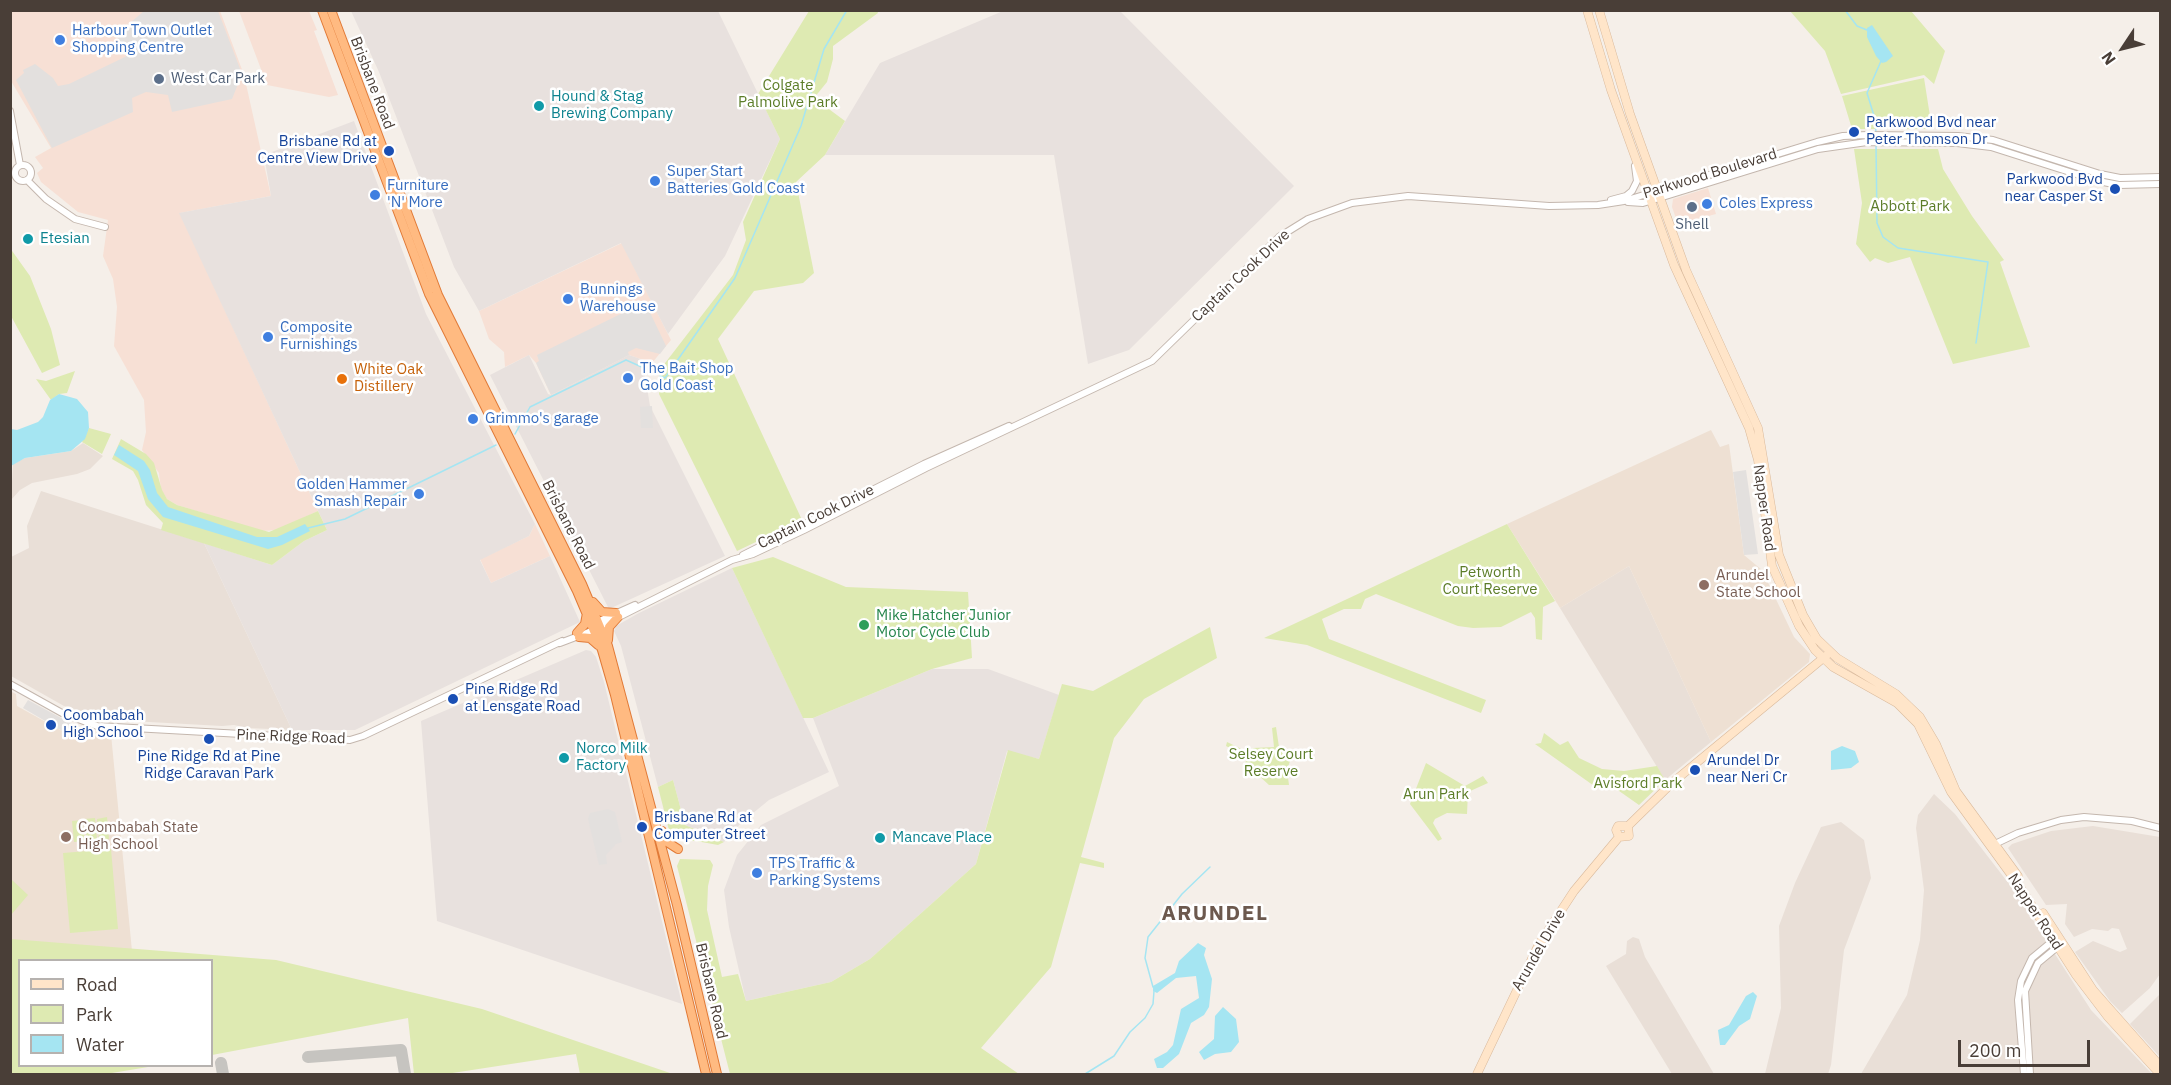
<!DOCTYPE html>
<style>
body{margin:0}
#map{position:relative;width:2171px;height:1085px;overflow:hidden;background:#f5efe9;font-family:"IBM Plex Sans",sans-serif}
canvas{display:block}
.frame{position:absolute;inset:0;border:12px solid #493e37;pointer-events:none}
.legend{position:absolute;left:18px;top:959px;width:195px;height:108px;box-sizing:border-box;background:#fff;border:2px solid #b6b2af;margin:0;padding:8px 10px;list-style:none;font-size:18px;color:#493e37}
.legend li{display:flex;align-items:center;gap:12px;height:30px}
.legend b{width:30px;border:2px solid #b6b2af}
.north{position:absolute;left:2093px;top:18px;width:60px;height:60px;-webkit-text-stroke:4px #fff;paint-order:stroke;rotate:235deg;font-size:16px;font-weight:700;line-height:24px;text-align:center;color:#493e37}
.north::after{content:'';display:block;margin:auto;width:21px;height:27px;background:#493e37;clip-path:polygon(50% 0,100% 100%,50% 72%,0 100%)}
.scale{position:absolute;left:1958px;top:1040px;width:132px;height:27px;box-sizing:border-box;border:3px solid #493e37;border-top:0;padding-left:8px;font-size:18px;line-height:21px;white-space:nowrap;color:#493e37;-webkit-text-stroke:4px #fff;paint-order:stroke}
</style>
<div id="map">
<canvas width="2171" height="1085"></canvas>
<div class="frame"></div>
<ul class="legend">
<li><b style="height:8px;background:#ffe5c9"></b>Road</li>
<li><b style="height:16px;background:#deeab2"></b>Park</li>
<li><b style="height:16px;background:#a5e5f2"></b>Water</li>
</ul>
<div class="north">N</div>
<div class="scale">200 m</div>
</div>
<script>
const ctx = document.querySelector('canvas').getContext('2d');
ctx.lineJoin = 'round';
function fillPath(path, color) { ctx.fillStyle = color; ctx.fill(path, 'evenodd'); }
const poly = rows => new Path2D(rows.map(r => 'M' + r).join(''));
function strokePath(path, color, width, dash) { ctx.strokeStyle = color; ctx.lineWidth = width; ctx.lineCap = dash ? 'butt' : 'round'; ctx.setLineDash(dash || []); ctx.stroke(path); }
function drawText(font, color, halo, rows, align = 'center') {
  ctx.font = font + ' "IBM Plex Sans",sans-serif'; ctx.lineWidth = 5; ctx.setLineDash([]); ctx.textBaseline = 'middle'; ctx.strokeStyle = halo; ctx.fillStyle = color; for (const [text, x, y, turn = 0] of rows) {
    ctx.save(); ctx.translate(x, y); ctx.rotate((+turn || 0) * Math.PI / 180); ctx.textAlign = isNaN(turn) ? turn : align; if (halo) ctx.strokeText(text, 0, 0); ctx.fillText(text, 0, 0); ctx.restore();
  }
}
fillPath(poly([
 [83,443,103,456,90,469,77,474,32,483,20,490,11,500,13,464,25,458,71,451],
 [41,491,204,543,292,730,248,728,234,725,222,726,113,720,64,706,11,676,11,557,29,548,27,526],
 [1629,566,1711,742,1665,780,1560,608],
 [1934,794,1955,814,2013,889,2091,1010,2152,1074,1861,1074,1907,995,1920,940,1924,890,1916,828,1918,815],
 [1841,822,1864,840,1871,878,1844,950,1831,1065,1828,1074,1765,1074,1781,1008,1779,926,1795,883,1821,827],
 [2093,826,2160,837,2160,974,2150,988,2122,1013,2110,1001,2075,952,2093,941,2120,952,2127,949,2119,929,2112,928,2108,931,2092,929,2074,937,2065,924,2067,904,2046,905,2008,848,2012,844,2051,831],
 [1633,937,1639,939,1645,957,1714,1074,1672,1074,1606,966,1626,954,1627,941],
 [2160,994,2160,1057,2130,1024]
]), '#e9dfd7');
fillPath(poly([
 [10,11,220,11,244,75,271,196,180,213,318,511,277,530,260,531,177,505,167,499,161,490,159,473,142,450,146,432,144,400,114,346,117,307,113,279,103,256,108,220,78,212,41,182,37,173,43,168,35,157,51,148,11,81],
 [239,11,309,11,317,30,314,31,338,95,329,97,267,85],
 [1708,188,1716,214,1678,224,1672,207,1673,199],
 [622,243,671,340,652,363,629,355,551,395,536,363,529,355,505,367,504,352,489,339,479,311],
 [535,524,550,556,491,583,480,559,529,536]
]), '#f7e0d5');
fillPath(poly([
 [351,11,718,11,780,139,725,256,668,334,621,243,479,311,454,267,379,72],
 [1003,11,1120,11,1294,186,1129,350,1088,364,1054,155,825,155,880,63],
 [354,121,426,314,535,524,529,536,480,560,491,583,550,556,580,622,355,730,292,730,204,543,272,565,304,541,327,530,179,213,271,196,264,155],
 [529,355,548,394,551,395,629,355,652,363,645,375,650,406,725,556,609,609,490,375],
 [732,568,829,772,769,800,741,823,724,842,685,825,673,780,658,787,621,646,614,631,616,626,639,613],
 [586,650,591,651,596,657,604,682,682,1004,437,921,421,721],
 [932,669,988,669,1059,695,1039,759,1007,751,976,864,870,959,831,982,746,1001,729,927,724,890,737,855,761,825,839,786,813,718]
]), '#e8e1de');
fillPath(poly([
 [1711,430,1720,447,1729,444,1744,555,1762,570,1794,637,1810,654,1809,662,1711,742,1629,566,1560,608,1507,524],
 [10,691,16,694,17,706,73,737,111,734,132,951,11,940]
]), '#eee0d3');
fillPath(poly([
 [809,11,877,10,878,13,833,46,833,59,827,82,814,98,845,121,825,155,796,182,814,273,803,283,754,291,718,339,802,520,737,551,659,394,662,367,733,275,746,240,743,222,780,139,758,94],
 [1790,11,1911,11,1945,51,1934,84,1924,75,1841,94,1825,51],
 [1924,78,1932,129,1852,129,1842,96],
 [1854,149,1938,149,1943,169,1972,216,2004,260,2000,262,2030,347,1953,364,1910,257,1888,263,1875,258,1870,262,1856,244,1862,203],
 [10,248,30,276,51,329,60,365,42,373,11,316],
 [75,371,67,393,59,394,51,400,36,379,46,381],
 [89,428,111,434,102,454,82,442],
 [121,439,146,454,154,463,162,490,167,499,177,505,269,532,318,511,327,530,304,541,272,565,161,530,163,523,146,505,138,480,133,471,112,459],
 [1507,524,1555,601,1543,607,1542,640,1536,639,1535,618,1531,612,1501,627,1473,628,1458,626,1376,594,1365,599,1361,609,1344,609,1322,619,1329,639,1486,700,1481,713,1307,645,1264,638],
 [773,557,846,587,968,592,972,658,932,669,813,718,803,718,732,568],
 [1210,627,1217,658,1144,699,1114,738,1081,857,1104,863,1104,868,1080,863,1051,967,981,1048,1019,1074,730,1074,677,866,680,859,710,860,713,865,708,886,707,910,722,977,738,974,746,1001,831,982,870,959,976,864,1008,750,1039,759,1062,684,1093,691],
 [1276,727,1279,747,1293,752,1287,770,1289,785,1269,785,1245,763,1248,757,1226,746,1227,742,1250,753,1253,748,1274,747,1272,728],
 [1544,733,1560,745,1568,741,1579,758,1602,769,1624,771,1657,766,1665,780,1639,805,1612,786,1597,788,1535,744,1541,743],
 [1426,763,1465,786,1483,776,1488,783,1468,792,1467,814,1447,813,1435,819,1433,823,1442,839,1438,841,1410,804],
 [673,780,685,825,724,842,718,845,696,841,673,840,671,838,658,787],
 [107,817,109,839,99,840,97,819],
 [95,818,97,840,87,841,84,819],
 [82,820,85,841,74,842,72,821],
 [111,849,118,929,70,933,63,853],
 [11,879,28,895,11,915],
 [11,939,276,960,482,1009,673,1074,580,1074,576,1054,446,1074,414,1074,408,1018,212,1055,212,960,20,960,20,1066,154,1066,106,1074,11,1074]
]), '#deeab2');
fillPath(poly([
 [144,11,218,11,242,74,232,99,172,112,168,95,146,92,132,98,133,112,52,148,16,80,24,73,23,70,35,64,53,78,58,86,69,84,127,56,116,35],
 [645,302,666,346,660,354,636,348,628,352,629,355,551,395,536,363,539,361,537,355],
 [652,406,653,428,641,428,640,407],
 [1746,470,1758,554,1744,555,1733,472],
 [28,700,74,725,69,735,23,708],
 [608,809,615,812,622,842,616,844,606,855,607,864,599,865,588,819,590,813]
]), '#e3e0de');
fillPath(poly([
 [1872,25,1893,56,1886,62,1882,63,1876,56,1867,37,1867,28],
 [59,394,77,399,88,412,89,428,85,439,71,451,25,458,11,466,11,429,17,430,38,422,43,417,50,400],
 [119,445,144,461,150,470,157,493,168,507,257,537,277,537,305,524,310,531,282,545,268,549,163,517,148,499,138,471,114,455],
 [1842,746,1855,751,1859,762,1851,768,1831,770,1831,751],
 [1198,943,1206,948,1204,955,1212,979,1209,1007,1204,1015,1191,1023,1179,1054,1163,1068,1157,1068,1154,1059,1167,1052,1173,1045,1181,1009,1199,998,1196,976,1176,978,1157,993,1153,991,1153,986,1175,973,1179,961],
 [1753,992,1757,996,1750,1019,1739,1026,1725,1045,1720,1045,1718,1030,1729,1025,1746,996],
 [1223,1007,1236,1019,1239,1042,1231,1052,1215,1054,1204,1060,1199,1052,1214,1039,1215,1016]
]), '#a5e5f2');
strokePath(poly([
 [1845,10,1857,26,1867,30],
 [1876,133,1875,119,1867,93,1881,61],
 [1876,144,1877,223,1883,237,1898,248,1988,262,1976,343],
 [660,376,665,378,735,278,801,126,824,49,847,10],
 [515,434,530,407,626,360,644,368],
 [308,528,345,519,496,445],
 [1153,987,1145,958,1148,937,1182,894,1210,867],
 [1085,1074,1114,1056,1130,1032,1145,1018,1153,1004,1154,991]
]), '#a5e5f2', 1.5);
strokePath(poly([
 [308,1057,401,1050,405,1074],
 [221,1063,223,1074]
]), '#c6c4c0', 12);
const tertiary = poly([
 [10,111,20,165],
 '15 173a8 8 0 1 1 16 0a8 8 0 1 1-16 0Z',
 [27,180,46,199,75,219,105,227],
 [1611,200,1626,196,1632,191,1637,181,1635,166],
 [1628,202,1643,203,1818,149,1867,142,1957,143,1991,147,2098,181,2119,185,2160,184],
 [743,555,924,464,1009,426],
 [595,623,635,605],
 [560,643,589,632,732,560,753,554,804,530,926,468,1152,361,1279,237,1308,219,1352,203,1408,196,1549,206,1598,205,1624,201,1817,142,1843,136,1867,135,1958,136,1993,140,2100,174,2120,178,2160,177],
 [10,684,62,713,97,726,350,740,363,736,562,641],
 [1995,844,2018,833,2061,820,2084,817,2132,821,2160,828],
 [2024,1074,2018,1000,2021,981,2032,958,2055,939],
 [2030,1074,2025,991,2038,963,2061,944]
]);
const secondary = poly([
 [1587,10,1611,90,1674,265,1749,428,1758,460,1772,566,1799,626,1815,650,1833,667,1897,703,1918,724,1951,792,2020,887,2076,975,2108,1017,2160,1074],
 [1599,10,1630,114,1686,270,1758,428,1779,555,1803,615,1817,639,1837,658,1896,694,1920,717,1936,744,1956,791,2018,876],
 [1628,826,1672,783,1827,655],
 [1619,837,1616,830,1618,826,1628,826],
 [1619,837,1629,836,1628,826],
 [2043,913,2093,990,2160,1066],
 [1477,1074,1538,946,1574,891,1619,837]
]);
const trunk = poly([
 [322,10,429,294,577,591,602,650,615,695,706,1074],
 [331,10,438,295,582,584,608,646,677,905,717,1074],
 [593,602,602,612,616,613],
 [577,633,585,624,587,613],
 [579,637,590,638,598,645],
 [608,640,609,627,618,617],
 [662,831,667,842,678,849]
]);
strokePath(tertiary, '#c4b7ae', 8);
strokePath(secondary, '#d9b99b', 9);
strokePath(trunk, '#e17a37', 10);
strokePath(tertiary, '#fff', 6);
strokePath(secondary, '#ffe5c9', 8);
strokePath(trunk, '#ffba81', 8);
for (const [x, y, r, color] of [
 [60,40,6,"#3f7fe0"],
 [159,79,6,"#5c6f8a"],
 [539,106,6,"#0f9aa8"],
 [1854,132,6,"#1a4fb4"],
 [389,151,6,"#1a4fb4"],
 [655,181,6,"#3f7fe0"],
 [2115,189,6,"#1a4fb4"],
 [375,195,6,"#3f7fe0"],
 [1707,204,6,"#3f7fe0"],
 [1692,207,6,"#5c6f8a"],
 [28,239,6,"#0f9aa8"],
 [568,299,6,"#3f7fe0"],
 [268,337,6,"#3f7fe0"],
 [628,378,6,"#3f7fe0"],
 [342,379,6,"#e8710a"],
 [473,419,6,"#3f7fe0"],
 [419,494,6,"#3f7fe0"],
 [1704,585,6,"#8d6e63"],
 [864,625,6,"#2e9e5b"],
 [453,699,6,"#1a4fb4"],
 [51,725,6,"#1a4fb4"],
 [209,739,6,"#1a4fb4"],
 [564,758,6,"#0f9aa8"],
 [1695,770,6,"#1a4fb4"],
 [642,827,6,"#1a4fb4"],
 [66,837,6,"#8d6e63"],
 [880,838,6,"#0f9aa8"],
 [757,873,6,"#3f7fe0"]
]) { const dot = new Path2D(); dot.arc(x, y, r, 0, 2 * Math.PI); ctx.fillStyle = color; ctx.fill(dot); strokePath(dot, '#fff', 2); }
drawText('15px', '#366cbe', '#fff', [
 ["Harbour Town Outlet",72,31],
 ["Shopping Centre",72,48],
 ["Super Start",667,172],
 ["Batteries Gold Coast",667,189],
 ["Furniture",387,186],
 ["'N' More",387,203],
 ["Coles Express",1719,204],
 ["Bunnings",580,290],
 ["Warehouse",580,307],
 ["Composite",280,328],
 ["Furnishings",280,345],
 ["The Bait Shop",640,369],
 ["Gold Coast",640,386],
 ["Grimmo's garage",485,419],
 ["Golden Hammer",407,485,"right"],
 ["Smash Repair",407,502,"right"],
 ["TPS Traffic &",769,864],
 ["Parking Systems",769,881]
], 'left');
drawText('15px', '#4e5e75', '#fff', [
 ["West Car Park",171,79],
 ["Shell",1692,225,"center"]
], 'left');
drawText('15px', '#493e37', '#fff', [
 ["Brisbane Road",372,83,69],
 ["Parkwood Boulevard",1710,174,-17],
 ["Captain Cook Drive",1241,276,-43],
 ["Napper Road",1764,508,82],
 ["Captain Cook Drive",816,517,-26],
 ["Brisbane Road",568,525,63],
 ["Pine Ridge Road",291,737,2],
 ["Napper Road",2035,912,57],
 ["Arundel Drive",1539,950,-60],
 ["Brisbane Road",711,991,77]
]);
drawText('15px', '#5c7d28', '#fff', [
 ["Colgate",788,86],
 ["Palmolive Park",788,103],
 ["Abbott Park",1910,207],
 ["Petworth",1490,573],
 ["Court Reserve",1490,590],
 ["Selsey Court",1271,755],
 ["Reserve",1271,772],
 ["Avisford Park",1638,784],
 ["Arun Park",1436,795]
]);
drawText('15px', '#0d838f', '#fff', [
 ["Hound & Stag",551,97],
 ["Brewing Company",551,114],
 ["Etesian",40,239],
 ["Norco Milk",576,749],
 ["Factory",576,766],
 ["Mancave Place",892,838]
], 'left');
drawText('15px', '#164399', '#fff', [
 ["Parkwood Bvd near",1866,123],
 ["Peter Thomson Dr",1866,140],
 ["Brisbane Rd at",377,142,"right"],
 ["Centre View Drive",377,159,"right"],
 ["Parkwood Bvd",2103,180,"right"],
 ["near Casper St",2103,197,"right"],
 ["Pine Ridge Rd",465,690],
 ["at Lensgate Road",465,707],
 ["Coombabah",63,716],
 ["High School",63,733],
 ["Pine Ridge Rd at Pine",209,757,"center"],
 ["Ridge Caravan Park",209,774,"center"],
 ["Arundel Dr",1707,761],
 ["near Neri Cr",1707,778],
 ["Brisbane Rd at",654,818],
 ["Computer Street",654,835]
], 'left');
drawText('15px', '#c56008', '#fff', [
 ["White Oak",354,370],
 ["Distillery",354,387]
], 'left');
drawText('15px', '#785e54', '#fff', [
 ["Arundel",1716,576],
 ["State School",1716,593],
 ["Coombabah State",78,828],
 ["High School",78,845]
], 'left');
drawText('15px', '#27864d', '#fff', [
 ["Mike Hatcher Junior",876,616],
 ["Motor Cycle Club",876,633]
], 'left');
ctx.letterSpacing = '1.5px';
drawText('bold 21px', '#6c594e', '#fff', [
 ["ARUNDEL",1215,914]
]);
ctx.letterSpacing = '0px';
</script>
